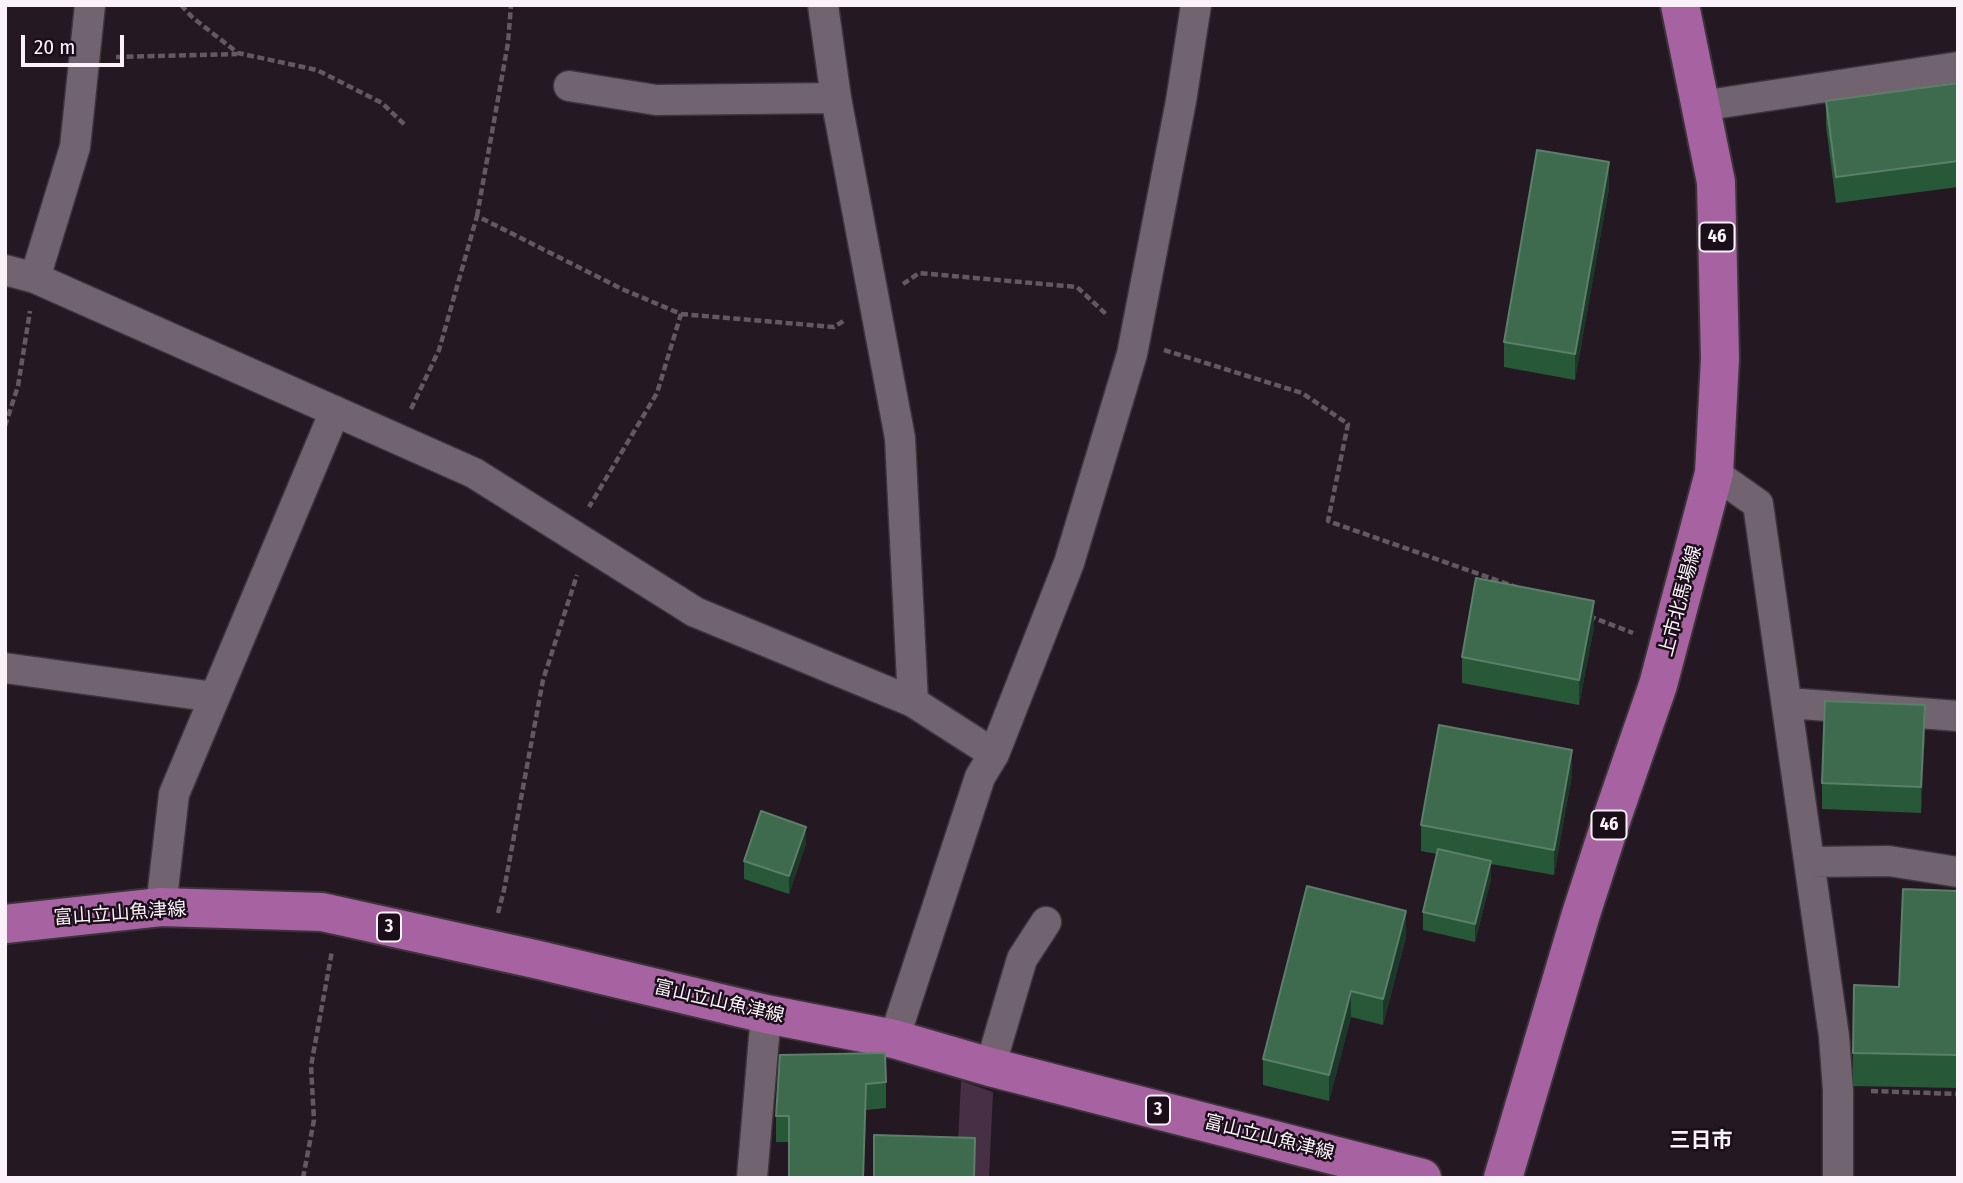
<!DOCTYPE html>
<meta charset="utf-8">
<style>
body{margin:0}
#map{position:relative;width:1963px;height:1183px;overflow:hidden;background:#241823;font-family:"Fira Sans Condensed",sans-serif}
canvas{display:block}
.frame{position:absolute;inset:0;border:7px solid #faf1f9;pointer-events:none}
.scale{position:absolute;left:21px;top:35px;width:103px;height:32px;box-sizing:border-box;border:4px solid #faf1f9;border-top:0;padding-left:9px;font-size:21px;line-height:24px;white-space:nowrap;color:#faf1f9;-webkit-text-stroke:5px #1a0f19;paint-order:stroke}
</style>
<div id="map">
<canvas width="1963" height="1183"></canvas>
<div class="frame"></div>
<div class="scale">20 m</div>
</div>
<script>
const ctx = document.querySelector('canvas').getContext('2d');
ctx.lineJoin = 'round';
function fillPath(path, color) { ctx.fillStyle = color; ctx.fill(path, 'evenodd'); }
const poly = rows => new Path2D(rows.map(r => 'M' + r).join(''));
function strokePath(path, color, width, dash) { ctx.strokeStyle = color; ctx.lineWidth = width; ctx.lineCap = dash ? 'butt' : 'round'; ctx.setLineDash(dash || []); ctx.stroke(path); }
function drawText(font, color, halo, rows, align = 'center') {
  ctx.font = font + ' "Fira Sans Condensed","Noto Sans JP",sans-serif'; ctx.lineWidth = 5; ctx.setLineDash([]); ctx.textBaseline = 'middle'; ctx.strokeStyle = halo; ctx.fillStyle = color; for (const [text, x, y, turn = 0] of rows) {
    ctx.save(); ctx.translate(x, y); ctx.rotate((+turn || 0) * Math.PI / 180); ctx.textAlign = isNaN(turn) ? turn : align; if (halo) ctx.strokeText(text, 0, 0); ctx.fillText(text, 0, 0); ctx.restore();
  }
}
fillPath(poly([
 [961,1081,993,1092,989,1178,975,1178,975,1164,957,1163]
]), '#472f45');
const street = poly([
 [823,5,836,98,900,438,913,702],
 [569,86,656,100,836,98],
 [1701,106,1958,67],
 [5,270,35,278,474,473,695,612,913,702,994,754],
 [35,278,75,147,90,5],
 [1714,473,1758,504,1834,1036,1838,1090,1838,1178],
 [5,668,214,697],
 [1788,703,1958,716],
 [1810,862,1889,861,1958,872],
 [161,907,174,794,335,411],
 [894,1039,980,777,994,754,1069,563,1132,354,1181,101,1196,5],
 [990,1067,1022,959,1046,922],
 [752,1178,766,1014]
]);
const primary = poly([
 [5,924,161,907,322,912,539,960,766,1014,894,1039,990,1067,1422,1178],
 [1503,1178,1581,914,1612,818,1658,685,1714,473,1720,359,1716,182,1680,5]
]);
strokePath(street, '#3c333b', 33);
strokePath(primary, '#3c333b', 42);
strokePath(poly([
 [181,5,193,18,238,53,317,70,382,103,406,126],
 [116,57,237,54],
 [477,216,508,43,511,5],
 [903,284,919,273,1077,287,1107,315],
 [681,314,834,327,845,320],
 [1164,350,1302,393,1348,424,1328,521,1516,587],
 [411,409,439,350,477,216,622,289,681,314,657,393,589,507],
 [5,426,18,386,30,311],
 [1589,616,1633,633],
 [498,913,504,890,543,680,577,575],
 [1871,1091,1958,1094],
 [303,1178,314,1120,311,1066,332,951]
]), '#645963', 4.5, [7, 3.5]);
strokePath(street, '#726370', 30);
strokePath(primary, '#a762a2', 38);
fillPath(poly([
 [1958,83,1958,187,1836,203,1826,126,1826,101],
 [1609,188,1575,380,1504,367,1504,342],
 [1594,627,1579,705,1462,683,1462,657],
 [1925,731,1921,813,1822,809,1822,783],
 [1572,775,1554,875,1491,864,1491,879,1475,942,1423,930,1423,912,1437,854,1421,851,1421,825],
 [806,844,789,894,744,879,744,861],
 [1958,891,1958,1088,1853,1086,1853,1053,1899,987],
 [1406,937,1383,1025,1351,1017,1329,1101,1263,1085,1263,1059],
 [780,1055,886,1082,886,1108,866,1110,789,1142,776,1142,776,1116]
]), '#275939');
fillPath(poly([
 [1609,162,1609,188,1575,380,1575,354],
 [1594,601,1594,627,1579,705,1579,680],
 [1925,705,1925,731,1921,813,1921,787],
 [1572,750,1572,775,1554,875,1554,850],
 [806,827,806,844,789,894,789,876],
 [1491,861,1491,879,1475,942,1475,924],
 [1406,911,1406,937,1383,1025,1383,999],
 [1351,991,1351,1017,1329,1101,1329,1075],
 [866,1084,866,1110,864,1178,863,1178]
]), '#1c3828');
const building = poly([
 [1958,83,1958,161,1836,177,1826,101,1958,83],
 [1537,150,1609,162,1575,354,1504,342,1537,150],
 [1476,578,1594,601,1579,680,1462,657,1476,578],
 [1825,701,1925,705,1921,787,1822,783,1825,701],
 [1439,725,1572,750,1554,850,1421,825,1439,725],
 [761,811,806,827,789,876,744,861,761,811],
 [1438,849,1491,861,1475,924,1423,912,1438,849],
 [1307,886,1406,911,1383,999,1351,991,1329,1075,1263,1059,1307,886],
 [1903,889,1958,891,1958,1055,1853,1053,1854,985,1899,987,1903,889],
 [885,1053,886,1082,866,1084,863,1178,789,1178,789,1116,776,1116,780,1055,885,1053],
 [874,1135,975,1138,974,1178,874,1178,874,1135]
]);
fillPath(building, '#3e6a4e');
strokePath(building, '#5b7f69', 2);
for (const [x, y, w] of [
 [1717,237,35],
 [1609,825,35],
 [389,927,24],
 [1158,1110,24]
]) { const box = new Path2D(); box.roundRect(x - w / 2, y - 14.5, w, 29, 5); ctx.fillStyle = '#1a0f19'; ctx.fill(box); strokePath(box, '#faf1f9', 2); }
drawText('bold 18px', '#faf1f9', null, [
 ["46",1717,237],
 ["46",1609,825],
 ["3",389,927],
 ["3",1158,1110]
]);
drawText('19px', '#faf1f9', '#1a0f19', [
 ["上市北馬場線",1681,601,-75],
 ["富山立山魚津線",120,914,-4],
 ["富山立山魚津線",719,1002,13],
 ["富山立山魚津線",1269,1138,14]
]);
drawText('bold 21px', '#faf1f9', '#1a0f19', [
 ["三日市",1701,1141]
]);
</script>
